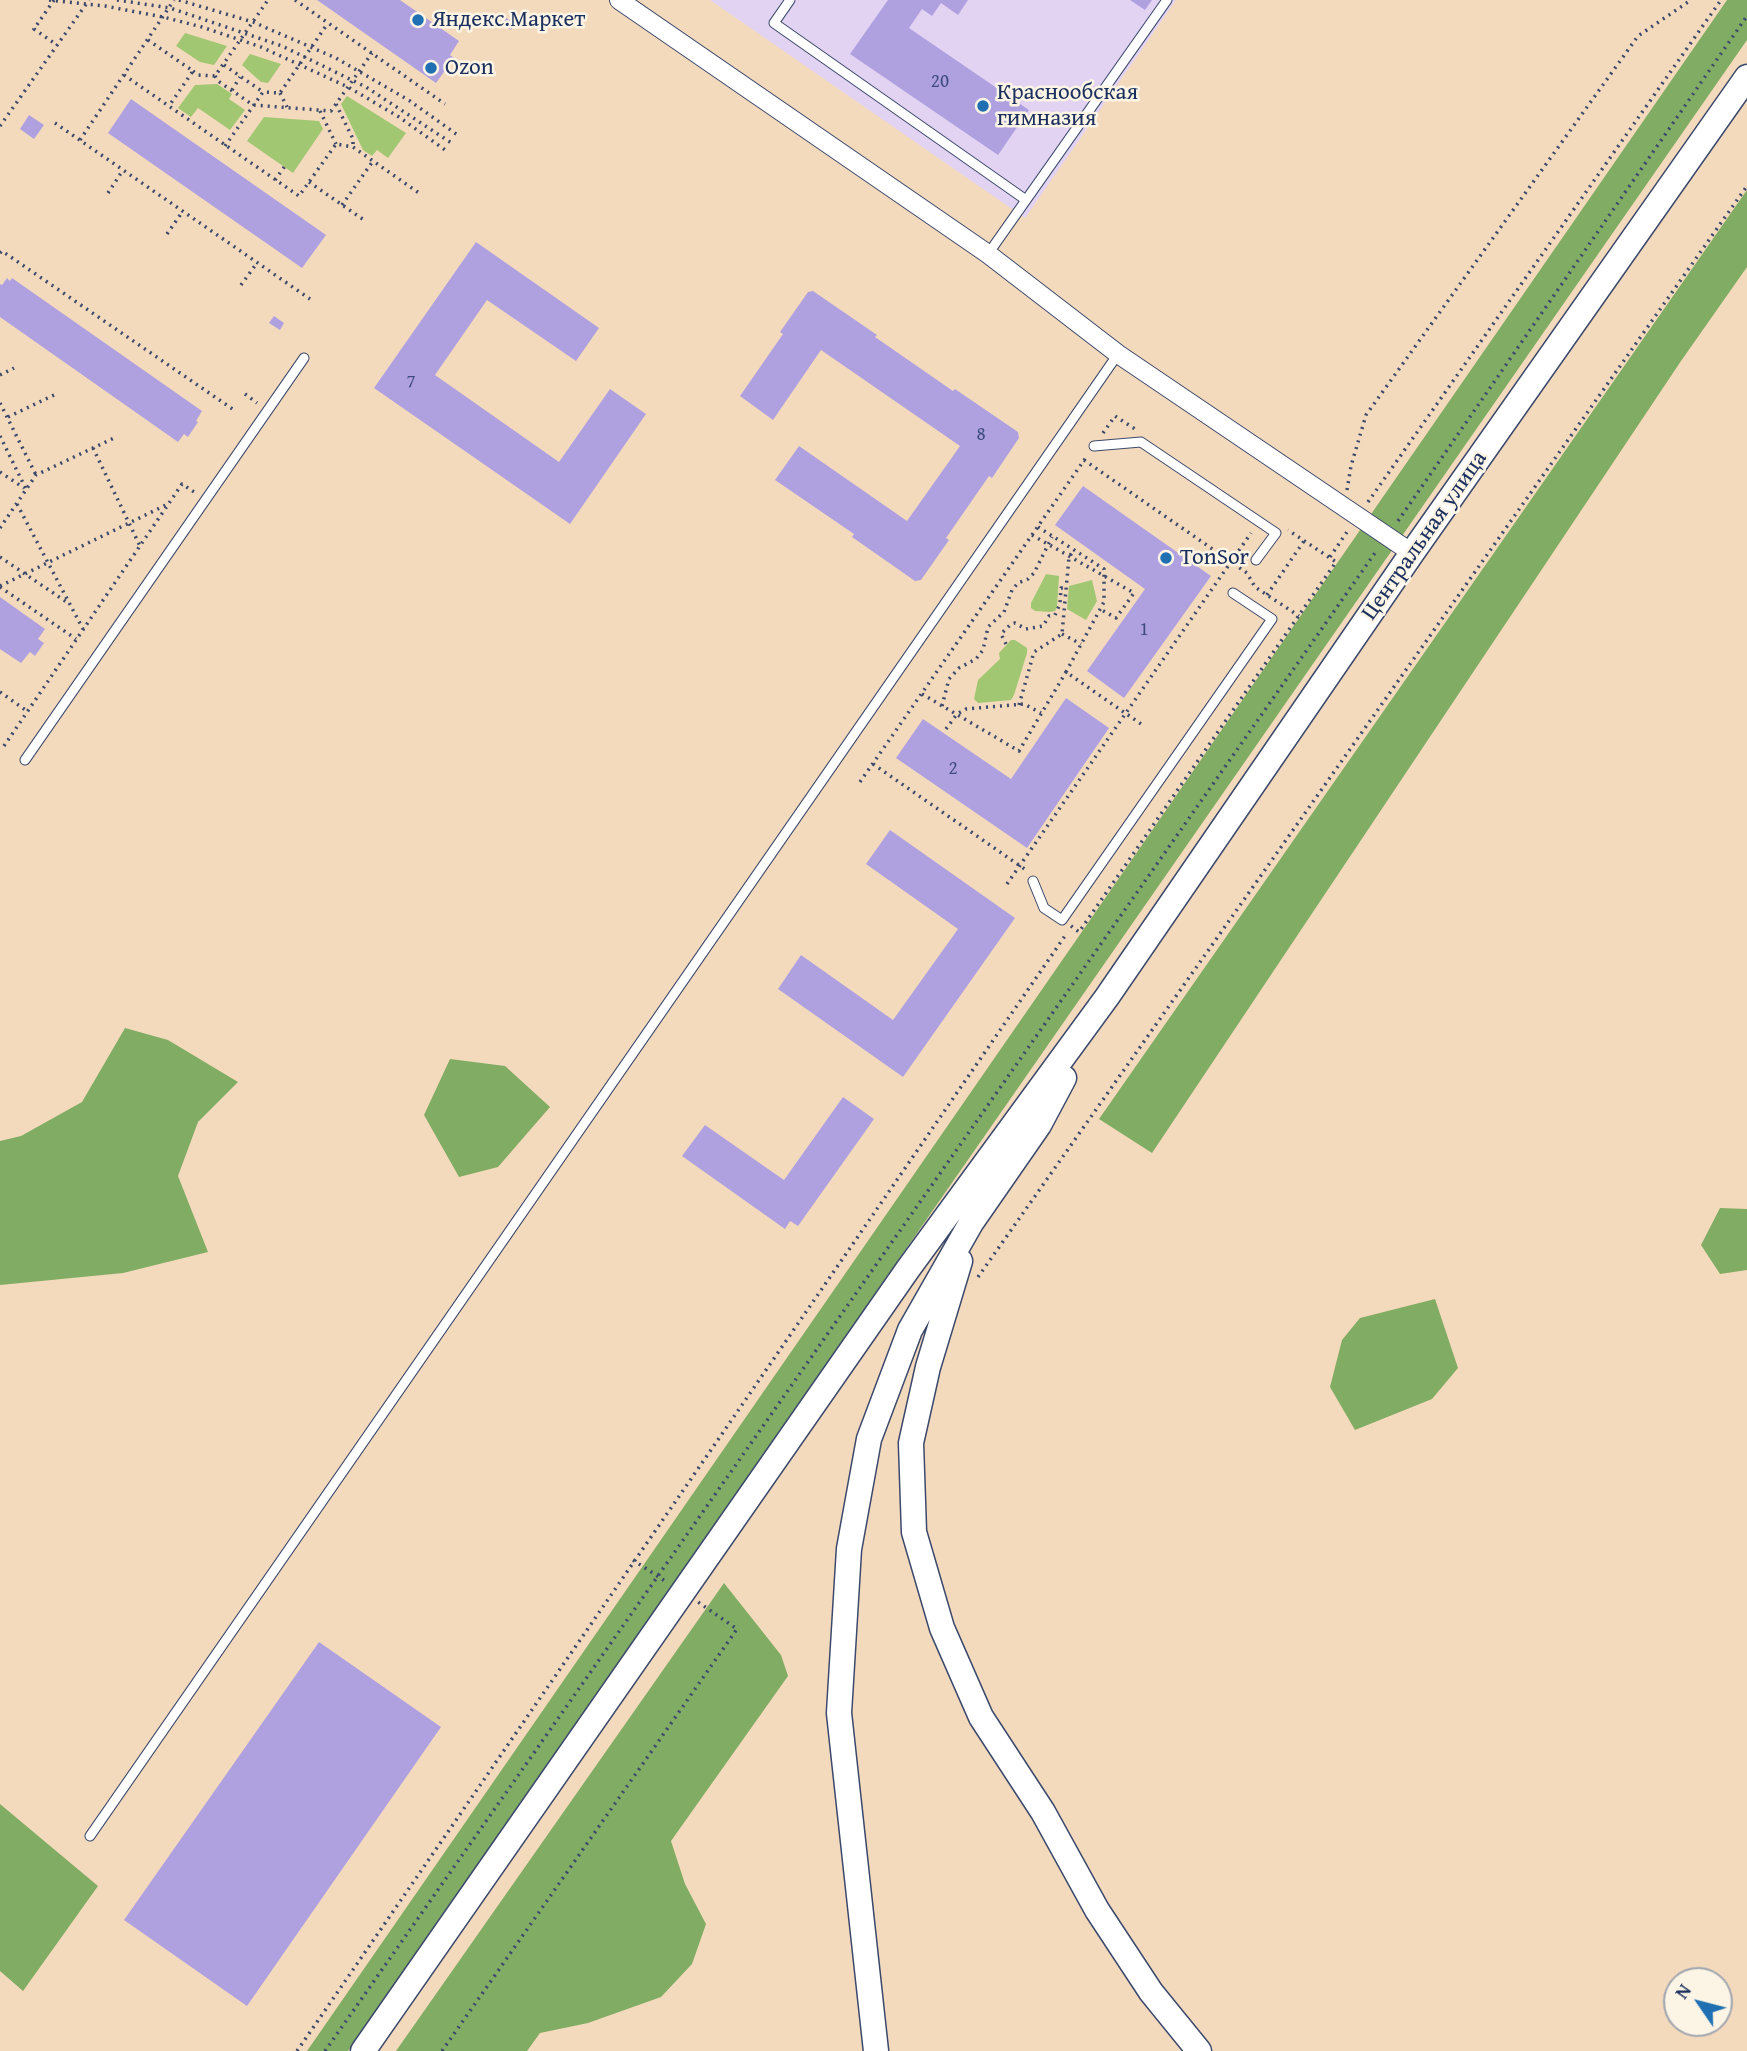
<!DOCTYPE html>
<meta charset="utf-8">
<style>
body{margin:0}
#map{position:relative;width:1747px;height:2051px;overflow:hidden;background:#f4dabc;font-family:"Gentium Book Plus",serif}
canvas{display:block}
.north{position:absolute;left:1663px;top:1967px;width:70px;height:70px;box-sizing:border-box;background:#fcf5e5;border:2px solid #a2a6af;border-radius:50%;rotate:305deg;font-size:19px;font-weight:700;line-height:28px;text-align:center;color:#1b2f5e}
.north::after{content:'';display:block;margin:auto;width:24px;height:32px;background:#1f6fb2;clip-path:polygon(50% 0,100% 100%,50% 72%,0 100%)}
</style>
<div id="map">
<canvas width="1747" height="2051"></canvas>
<div class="north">N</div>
</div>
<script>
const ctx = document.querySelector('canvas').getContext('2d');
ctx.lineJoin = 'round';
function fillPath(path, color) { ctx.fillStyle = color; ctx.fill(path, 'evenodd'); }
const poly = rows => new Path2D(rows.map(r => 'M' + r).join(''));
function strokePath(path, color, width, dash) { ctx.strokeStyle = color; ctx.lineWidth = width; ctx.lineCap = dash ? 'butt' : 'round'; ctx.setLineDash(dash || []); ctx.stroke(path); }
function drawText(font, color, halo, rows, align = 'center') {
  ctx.font = font + ' "Gentium Book Plus",serif'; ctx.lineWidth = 5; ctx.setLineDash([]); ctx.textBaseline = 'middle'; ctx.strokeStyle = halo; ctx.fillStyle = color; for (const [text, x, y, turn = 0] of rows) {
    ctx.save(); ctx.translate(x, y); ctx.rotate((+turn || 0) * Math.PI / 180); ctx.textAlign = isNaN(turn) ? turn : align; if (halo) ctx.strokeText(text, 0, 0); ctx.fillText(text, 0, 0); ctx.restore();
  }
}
fillPath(poly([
 [710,0,1176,0,1025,218]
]), '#e3d3f2');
fillPath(poly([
 [185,33,227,46,214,65,200,62,176,46],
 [250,54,281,64,268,83,261,82,242,65],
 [217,84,232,94,229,99,245,110,230,130,198,108,191,117,178,108,195,85],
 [347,96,406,133,388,158,377,150,372,156,363,150,341,104],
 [264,117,319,121,323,129,293,173,247,141],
 [1046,574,1059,576,1057,607,1055,611,1050,612,1035,611,1031,608,1031,603],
 [1092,580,1097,601,1086,620,1067,609,1069,586],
 [1011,640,1015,640,1027,648,1027,653,1014,695,1011,700,978,703,974,699,978,680,1000,659,999,653]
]), '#a2c772');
fillPath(poly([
 [1727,0,1747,0,1747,40,348,2051,307,2051],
 [1747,190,1747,267,1681,361,1152,1153,1099,1119],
 [125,1028,168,1040,238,1082,198,1122,178,1176,208,1252,123,1273,0,1285,0,1141,21,1136,82,1102],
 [450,1059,505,1066,550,1107,498,1167,459,1177,424,1115],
 [1720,1208,1747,1209,1747,1270,1720,1274,1701,1245],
 [1435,1299,1458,1368,1432,1399,1355,1430,1330,1387,1342,1340,1360,1318],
 [724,1583,781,1655,788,1676,671,1841,685,1884,706,1924,692,1964,661,1997,588,2023,540,2033,527,2051,396,2051],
 [0,1804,98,1886,23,1991,0,1971]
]), '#81ac64');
fillPath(poly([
 [317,0,400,0,459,41,450,55,454,58,436,83],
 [888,0,968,0,958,15,941,3,932,16,922,9,909,28,1029,110,998,155,850,54],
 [1130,0,1152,0,1145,10],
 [506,18,515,24,511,30,502,24],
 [131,99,326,235,302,268,108,133],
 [29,115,44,125,34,139,20,129],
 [476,242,599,328,576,361,487,300,435,375,559,462,610,389,646,414,570,524,374,388],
 [7,278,10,281,12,278,202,411,196,421,198,422,188,437,184,434,178,442,0,317,0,284,2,285],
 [813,291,877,335,875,337,953,391,955,389,1018,432,1019,438,992,478,989,476,946,538,949,540,921,580,915,581,852,537,854,534,775,480,799,446,907,521,960,446,821,350,773,420,740,396,783,334,780,332,808,292],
 [274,316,284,323,280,330,269,323],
 [1083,486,1211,576,1124,698,1087,671,1145,589,1055,525],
 [0,597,45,629,38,639,44,643,35,656,30,652,21,663,0,649],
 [1066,698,1109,728,1027,848,896,758,923,719,1011,779],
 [890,830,1015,918,903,1077,778,989,801,955,893,1020,958,929,866,864],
 [843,1097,874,1119,798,1226,790,1221,785,1229,682,1156,705,1125,784,1180],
 [319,1642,441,1727,247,2006,124,1920]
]), '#afa1e0');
const lane = poly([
 [790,0,774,23,1026,200],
 [988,254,1167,0],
 [1094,446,1141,442,1276,533,1256,560],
 [25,760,304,358],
 [1033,881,1044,908,1062,920,1272,619,1233,593],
 [90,1836,1118,354]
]);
const street = poly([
 [619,0,988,254,1118,354,1412,553]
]);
const secondary = poly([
 [960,1261,928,1367,911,1443,914,1532,942,1628,981,1717,1043,1812,1097,1910,1151,1992,1199,2051],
 [363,2051,908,1269,1107,997,1412,553,1747,77],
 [876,2051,839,1713,849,1549,869,1439,910,1330,971,1223,1039,1125,1064,1078]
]);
strokePath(lane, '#3c496c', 11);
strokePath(street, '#3c496c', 20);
strokePath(secondary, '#3c496c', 27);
strokePath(poly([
 [49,0,105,6,163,17,202,27,261,47,348,87,399,117,448,152],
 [54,0,34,29,57,45],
 [117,0,170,8,282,46,366,87,453,144],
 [179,0,253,22,336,58,410,101,459,136],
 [295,0,445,104],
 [148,40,193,71,169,106],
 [224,65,263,92],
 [193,71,198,75,215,76,268,0],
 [124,75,299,196,336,144,353,147,419,193],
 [215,76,218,81,253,105,331,111,372,53],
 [232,90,240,77],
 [280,93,287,107],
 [336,104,353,139,353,147],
 [320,111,336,144],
 [55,123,310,299],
 [0,126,89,0],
 [80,140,174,0],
 [225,146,263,92,280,93,328,23],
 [275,180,285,166],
 [309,182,364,220],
 [108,193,123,170],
 [342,205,373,161],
 [167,234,183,211],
 [0,253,2,251,234,410],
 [241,285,257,263],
 [0,375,14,368],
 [245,394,257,403],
 [0,403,36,475],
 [8,417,54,395],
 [1103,433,1115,416,1135,429],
 [0,436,26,489],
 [93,448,140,546],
 [1084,460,1247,573,1255,587,1299,616],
 [0,472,24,488],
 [1347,490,1351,466,1366,415,1638,36,1691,0],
 [1368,502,1721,0],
 [17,504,83,629],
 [1398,521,1747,16],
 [1038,527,1104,569,1104,602,1066,672,1141,724],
 [0,528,36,475,114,438],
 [1032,535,1134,593,1116,618,1100,609],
 [0,557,68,603],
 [1330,557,1349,529],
 [0,586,168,504],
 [0,587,76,639],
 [1267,595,1304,541],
 [1062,634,1081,644],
 [1006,644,1001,634,1011,624,1015,623,1026,629,1043,626,1049,616,1055,615,1060,604,1061,588,1066,588],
 [0,692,27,711],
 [922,694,1019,751,1066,672],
 [1019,705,1034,652,1062,634,1069,557,1074,550],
 [942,706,949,679,959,668,976,659,983,650,988,627,1004,612,1012,590,1018,583,1028,579,1034,573,1052,537],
 [946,729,957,714,966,709,1024,704,1041,713],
 [4,746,182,484,197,494],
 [873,764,1026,870],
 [860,782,1087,456],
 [1007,884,1251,533],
 [1071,926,1079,932,1336,562,1288,530],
 [978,1277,1747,186],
 [633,1560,665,1581],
 [297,2051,1067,933],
 [325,2051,1377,550],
 [442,2051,737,1629,698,1602]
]), '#3c496c', 3.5, [2, 5]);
strokePath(lane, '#fff', 9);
strokePath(street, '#fff', 18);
strokePath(secondary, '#fff', 24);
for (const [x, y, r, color] of [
 [418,20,7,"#1f6fb2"],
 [431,68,7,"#1f6fb2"],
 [983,106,7,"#1f6fb2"],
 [1166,558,7,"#1f6fb2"]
]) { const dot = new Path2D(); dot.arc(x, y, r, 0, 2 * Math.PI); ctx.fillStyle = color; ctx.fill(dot); strokePath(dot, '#fcf5e5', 2.5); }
drawText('19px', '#404c7e', null, [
 ["20",940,82],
 ["7",411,382],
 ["8",981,435],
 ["1",1144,630],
 ["2",953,769]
]);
drawText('23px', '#1b2f5e', '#fcf5e5', [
 ["Яндекс.Маркет",432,20],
 ["Ozon",445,68],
 ["Краснообская",997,93],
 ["гимназия",997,119],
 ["TonSor",1180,558]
], 'left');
drawText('23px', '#1b2f5e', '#fcf5e5', [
 ["Центральная улица",1425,536,-55]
]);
</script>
